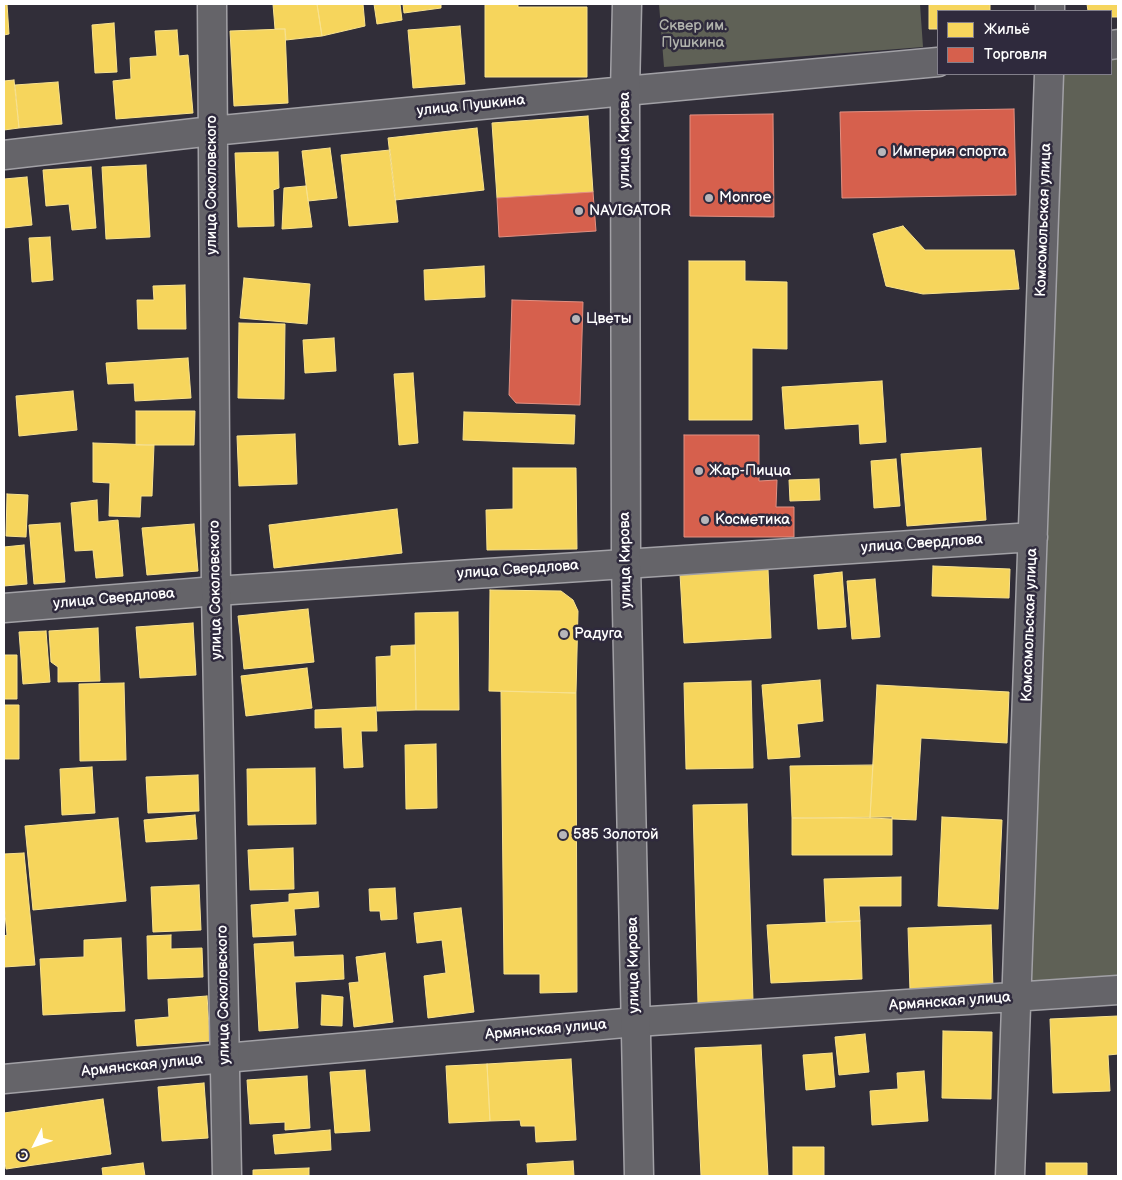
<!DOCTYPE html>
<meta charset="utf-8">
<style>
body{margin:0}
#map{position:relative;width:1122px;height:1180px;overflow:hidden;background:#312e39;font-family:"Balsamiq Sans",sans-serif}
canvas{display:block}
.frame{position:absolute;inset:0;border:5px solid #fff;pointer-events:none}
.legend{position:absolute;left:937px;top:10px;width:175px;height:65px;box-sizing:border-box;background:#2f2a3d;border:1px solid #827f8b;margin:0;padding:6px 9px;list-style:none;font-size:15px;color:#fff}
.legend li{display:flex;align-items:center;gap:10px;height:25px}
.legend b{width:25px;border:1px solid #827f8b}
.north{position:absolute;left:10px;top:1120px;width:50px;height:50px;-webkit-text-stroke:4px #2f2a3d;paint-order:stroke;rotate:229deg;font-size:14px;font-weight:700;line-height:20px;text-align:center;color:#fff}
.north::after{content:'';display:block;margin:auto;width:18px;height:22px;background:#fff;clip-path:polygon(50% 0,100% 100%,50% 72%,0 100%)}
</style>
<div id="map">
<canvas width="1122" height="1180"></canvas>
<div class="frame"></div>
<ul class="legend">
<li><b style="height:14px;background:#f6d55c"></b>Жильё</li>
<li><b style="height:14px;background:#d6604d"></b>Торговля</li>
</ul>
<div class="north">С</div>
</div>
<script>
const ctx = document.querySelector('canvas').getContext('2d');
ctx.lineJoin = 'round';
function fillPath(path, color) { ctx.fillStyle = color; ctx.fill(path, 'evenodd'); }
const poly = rows => new Path2D(rows.map(r => 'M' + r).join(''));
function strokePath(path, color, width, dash) { ctx.strokeStyle = color; ctx.lineWidth = width; ctx.lineCap = dash ? 'butt' : 'round'; ctx.setLineDash(dash || []); ctx.stroke(path); }
function drawText(font, color, halo, rows, align = 'center') {
  ctx.font = font + ' "Balsamiq Sans",sans-serif'; ctx.lineWidth = 5; ctx.setLineDash([]); ctx.textBaseline = 'middle'; ctx.strokeStyle = halo; ctx.fillStyle = color; for (const [text, x, y, turn = 0] of rows) {
    ctx.save(); ctx.translate(x, y); ctx.rotate((+turn || 0) * Math.PI / 180); ctx.textAlign = isNaN(turn) ? turn : align; if (halo) ctx.strokeText(text, 0, 0); ctx.fillText(text, 0, 0); ctx.restore();
  }
}
fillPath(poly([
 [659,4,920,4,923,47,664,67],
 [1118,44,1118,990,1017,997,1049,74,1111,74,1111,45]
]), '#5f6156');
const homes = poly([
 [4,4,7,4,9,34,4,35,4,4],
 [273,4,317,4,322,36,286,40,285,29,275,29,273,4],
 [317,4,363,4,365,26,322,36,317,4],
 [374,4,400,4,402,20,377,24,374,4],
 [403,4,441,4,441,8,404,13,403,4],
 [485,4,518,4,518,7,587,7,587,77,485,77,485,4],
 [929,4,990,4,990,11,938,11,938,29,929,29,929,4],
 [1087,4,1118,4,1118,17,1111,17,1111,11,1088,11,1087,4],
 [114,23,117,72,95,73,92,25,114,23],
 [460,26,465,84,413,88,408,30,460,26],
 [285,29,288,103,234,106,230,31,285,29],
 [177,30,179,56,188,55,193,113,116,119,113,81,131,79,130,58,157,56,155,31,177,30],
 [14,80,19,128,4,130,4,81,14,80],
 [58,82,62,124,19,128,15,85,58,82],
 [588,116,593,192,497,198,492,123,588,116],
 [477,128,484,190,395,200,388,138,477,128],
 [330,148,337,198,308,201,302,151,330,148],
 [390,150,398,222,349,226,341,155,390,150],
 [278,152,279,188,273,190,274,226,238,227,235,153,278,152],
 [146,165,150,237,106,239,102,167,146,165],
 [91,167,96,228,72,230,69,204,46,206,43,170,91,167],
 [27,177,32,225,4,228,4,179,27,177],
 [306,186,312,227,282,229,284,188,306,186],
 [903,226,925,250,1014,250,1019,289,923,294,886,286,873,234,903,226],
 [50,237,53,280,32,282,29,238,50,237],
 [689,261,745,261,745,281,787,282,787,349,752,348,752,420,689,420,689,261],
 [484,266,485,297,425,300,424,270,484,266],
 [244,278,310,284,307,324,240,318,244,278],
 [185,285,186,329,138,329,137,300,154,300,153,286,185,285],
 [239,323,285,324,284,399,238,398,239,323],
 [334,338,336,371,305,373,303,340,334,338],
 [188,358,191,398,135,401,134,383,108,384,106,363,188,358],
 [413,373,418,443,399,445,394,374,413,373],
 [882,381,886,442,860,444,859,424,785,429,782,387,882,381],
 [73,391,77,430,19,436,16,396,73,391],
 [136,411,195,411,194,445,136,445,136,411],
 [464,412,575,415,574,444,463,440,464,412],
 [295,434,297,484,239,486,237,436,295,434],
 [93,443,154,445,152,496,141,496,140,517,109,516,110,483,93,482,93,443],
 [981,448,986,520,907,526,901,454,981,448],
 [896,459,900,506,874,508,871,461,896,459],
 [513,468,576,468,577,549,487,550,486,510,513,509,513,468],
 [819,479,820,500,790,501,789,480,819,479],
 [7,494,28,495,26,537,6,536,7,494],
 [97,500,98,522,118,520,123,576,96,578,93,550,75,551,71,503,97,500],
 [397,509,402,553,274,568,269,525,397,509],
 [60,523,65,582,34,584,29,525,60,523],
 [194,524,198,571,147,575,142,528,194,524],
 [24,545,27,584,4,586,4,547,24,545],
 [933,566,1010,569,1009,598,932,596,933,566],
 [768,569,771,638,684,643,680,574,768,569],
 [842,572,846,627,818,629,814,575,842,572],
 [875,579,880,637,852,639,847,581,875,579],
 [490,590,561,591,573,600,578,611,576,693,489,691,490,590],
 [308,609,314,662,244,669,238,616,308,609],
 [458,612,459,710,416,710,415,613,458,612],
 [193,623,196,675,140,678,136,627,193,623],
 [98,628,100,681,58,682,58,667,51,662,49,631,98,628],
 [46,631,50,682,23,684,19,632,46,631],
 [415,645,416,710,377,711,376,657,391,656,391,646,415,645],
 [4,655,17,655,17,699,4,699,4,655],
 [307,668,312,708,246,716,241,676,307,668],
 [820,680,823,721,797,724,800,757,768,759,762,685,820,680],
 [751,681,753,768,686,769,684,683,751,681],
 [124,683,126,760,80,761,79,684,124,683],
 [877,685,1009,692,1007,743,921,738,916,820,870,818,877,685],
 [501,691,576,693,577,992,540,993,540,974,504,974,501,691],
 [4,705,19,705,19,759,4,759,4,705],
 [376,707,377,731,361,731,363,767,344,768,342,727,315,728,315,710,376,707],
 [436,744,437,808,406,809,405,745,436,744],
 [873,765,870,818,792,818,790,766,873,765],
 [92,767,95,813,62,815,60,769,92,767],
 [315,768,316,824,248,825,247,769,315,768],
 [198,775,199,811,148,813,146,777,198,775],
 [747,804,753,1001,698,1003,693,805,747,804],
 [195,815,197,839,146,842,144,820,195,815],
 [892,817,892,855,792,855,792,818,892,817],
 [942,817,1002,820,998,909,938,906,942,817],
 [118,818,126,901,33,910,25,826,118,818],
 [293,848,294,889,250,890,248,850,293,848],
 [24,853,35,965,4,967,4,936,7,935,4,903,4,854,24,853],
 [901,877,901,906,859,906,860,921,826,922,824,879,901,877],
 [199,885,201,930,153,932,151,887,199,885],
 [395,888,397,919,381,920,380,911,370,911,369,889,395,888],
 [318,892,319,907,294,909,296,935,253,937,251,905,289,902,289,894,318,892],
 [461,908,474,1012,428,1018,424,976,446,973,442,940,417,943,414,913,461,908],
 [860,921,862,979,771,983,767,925,860,921],
 [991,925,993,988,910,991,908,928,991,925],
 [171,935,171,949,202,948,203,977,148,979,147,936,171,935],
 [121,938,125,1011,43,1015,40,959,84,957,84,940,121,938],
 [293,942,294,957,343,955,344,979,295,982,298,1028,259,1031,254,944,293,942],
 [385,953,393,1022,354,1027,349,983,359,982,356,957,385,953],
 [322,995,343,997,342,1026,321,1025,322,995],
 [207,996,210,1041,137,1046,135,1020,169,1017,168,999,207,996],
 [1118,1016,1118,1054,1108,1055,1110,1091,1053,1093,1050,1019,1118,1016],
 [943,1031,992,1032,991,1099,942,1098,943,1031],
 [865,1034,869,1072,839,1075,835,1037,865,1034],
 [761,1045,768,1176,701,1176,695,1048,761,1045],
 [832,1053,835,1087,806,1090,803,1055,832,1053],
 [571,1059,576,1140,536,1142,535,1126,521,1126,520,1120,490,1121,487,1064,571,1059],
 [487,1064,490,1121,449,1123,446,1066,487,1064],
 [365,1070,370,1131,335,1133,330,1072,365,1070],
 [924,1071,928,1121,872,1125,870,1091,898,1089,897,1073,924,1071],
 [307,1076,310,1128,285,1130,285,1122,250,1124,247,1080,307,1076],
 [204,1083,208,1138,162,1141,158,1087,204,1083],
 [103,1099,111,1154,6,1169,4,1156,4,1113,103,1099],
 [330,1130,331,1150,275,1154,273,1135,330,1130],
 [793,1147,824,1147,824,1176,793,1176,793,1147],
 [573,1161,574,1176,528,1176,527,1164,573,1161],
 [143,1163,145,1176,103,1176,102,1168,143,1163],
 [1046,1163,1087,1163,1087,1176,1046,1176,1046,1163],
 [309,1168,309,1176,253,1176,253,1170,309,1168]
]);
fillPath(homes, '#f6d55c');
strokePath(homes, '#f9e28d', 1);
const shops = poly([
 [1014,109,1016,195,842,198,840,112,1014,109],
 [773,114,774,217,690,216,690,115,773,114],
 [593,192,596,231,499,237,497,198,593,192],
 [512,300,583,302,580,405,516,403,509,395,512,300],
 [684,435,759,435,759,481,777,480,776,507,794,507,794,537,684,537,684,435]
]);
fillPath(shops, '#d6604d');
strokePath(shops, '#e29082', 1);
const minor = poly([
 [1050,11,1050,4],
 [1111,45,1118,44],
 [625,91,938,62],
 [4,608,216,591,1033,537],
 [4,1079,225,1058,636,1022,1118,990],
 [1010,1176,1049,74]
]);
const tertiary = poly([
 [212,4,216,591,227,1176],
 [627,4,625,91,626,563,639,1176],
 [4,155,212,131,625,91]
]);
strokePath(minor, '#a2a1a6', 31);
strokePath(tertiary, '#a2a1a6', 31);
strokePath(minor, '#656469', 28);
strokePath(tertiary, '#656469', 28);
for (const [x, y, r, color] of [
 [882,152,5,"#b7b6ba"],
 [709,198,5,"#b7b6ba"],
 [579,211,5,"#b7b6ba"],
 [576,319,5,"#b7b6ba"],
 [699,471,5,"#b7b6ba"],
 [705,520,5,"#b7b6ba"],
 [564,634,5,"#b7b6ba"],
 [563,835,5,"#b7b6ba"]
]) { const dot = new Path2D(); dot.arc(x, y, r, 0, 2 * Math.PI); ctx.fillStyle = color; ctx.fill(dot); strokePath(dot, '#2f2a3d', 2); }
drawText('15px', '#b2b4ad', '#2f2a3d', [
 ["Сквер им.",693,26],
 ["Пушкина",693,43]
]);
drawText('15px', '#fff', '#2f2a3d', [
 ["улица Пушкина",471,106,-6],
 ["улица Кирова",625,140,-90],
 ["улица Соколовского",212,185,-90],
 ["Комсомольская улица",1044,220,-88],
 ["улица Свердлова",922,544,-4],
 ["улица Кирова",626,560,-91],
 ["улица Свердлова",518,570,-4],
 ["улица Соколовского",216,590,-91],
 ["улица Свердлова",114,599,-5],
 ["Комсомольская улица",1030,625,-88],
 ["улица Кирова",634,965,-91],
 ["улица Соколовского",224,995,-91],
 ["Армянская улица",950,1002,-4],
 ["Армянская улица",546,1030,-5],
 ["Армянская улица",142,1066,-6]
]);
drawText('15px', '#fff', '#2f2a3d', [
 ["Империя спорта",892,152],
 ["Monroe",719,198],
 ["NAVIGATOR",589,211],
 ["Цветы",586,319],
 ["Жар-Пицца",709,471],
 ["Косметика",715,520],
 ["Радуга",574,634],
 ["585 Золотой",573,835]
], 'left');
</script>
